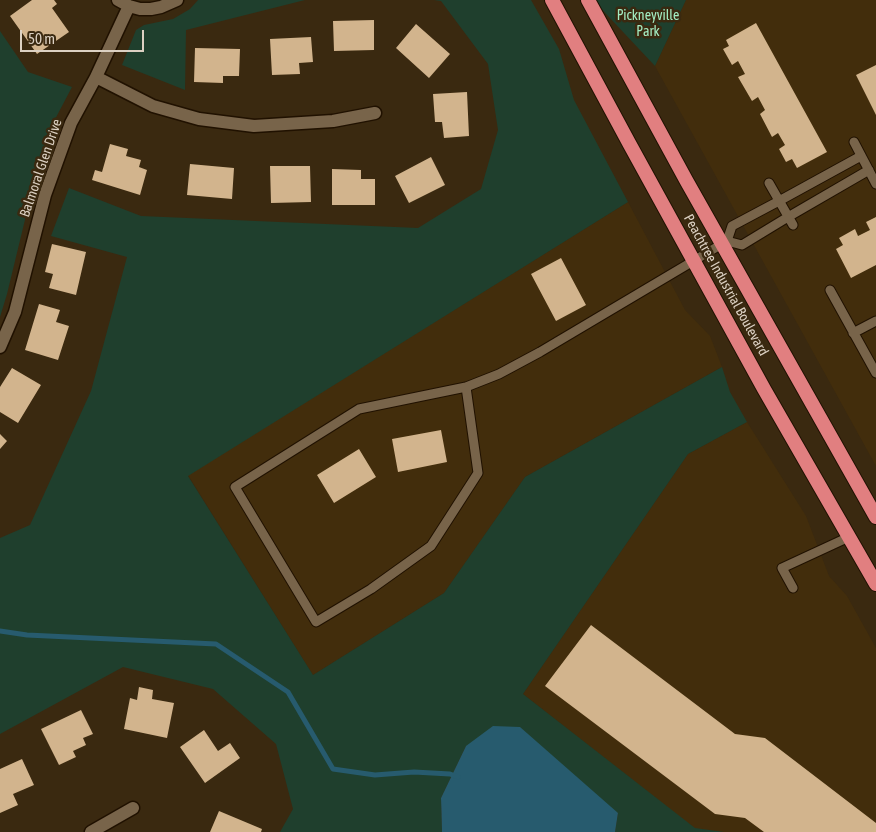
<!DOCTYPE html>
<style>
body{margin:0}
#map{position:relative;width:876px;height:832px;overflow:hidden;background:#3a2910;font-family:"Asap Condensed",sans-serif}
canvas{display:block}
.scale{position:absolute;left:20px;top:30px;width:124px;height:22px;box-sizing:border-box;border:2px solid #dcd1c3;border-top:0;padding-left:6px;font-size:15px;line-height:18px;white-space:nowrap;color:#dcd1c3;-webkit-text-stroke:4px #3a2910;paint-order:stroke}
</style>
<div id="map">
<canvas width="876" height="832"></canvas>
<div class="scale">50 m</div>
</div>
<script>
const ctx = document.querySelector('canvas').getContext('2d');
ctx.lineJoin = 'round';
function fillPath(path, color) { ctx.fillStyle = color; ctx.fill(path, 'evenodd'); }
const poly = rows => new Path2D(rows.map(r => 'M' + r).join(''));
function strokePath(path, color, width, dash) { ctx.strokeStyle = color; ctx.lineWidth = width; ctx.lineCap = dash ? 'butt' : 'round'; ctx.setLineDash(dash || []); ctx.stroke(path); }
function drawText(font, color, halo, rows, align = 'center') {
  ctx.font = font + ' "Asap Condensed",sans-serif'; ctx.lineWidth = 5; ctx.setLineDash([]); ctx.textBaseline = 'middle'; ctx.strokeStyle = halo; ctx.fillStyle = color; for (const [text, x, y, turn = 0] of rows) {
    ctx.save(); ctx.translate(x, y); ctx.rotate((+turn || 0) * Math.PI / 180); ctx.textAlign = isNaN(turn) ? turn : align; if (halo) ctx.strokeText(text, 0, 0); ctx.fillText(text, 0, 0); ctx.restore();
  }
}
fillPath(poly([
 [686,0,876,0,876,466,655,66],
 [628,202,685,310,710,336,722,367,525,477,444,593,313,675,188,475],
 [747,422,806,516,829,576,847,596,876,648,876,832,724,832,695,829,523,694,688,454]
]), '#422d0c');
fillPath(poly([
 [198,0,305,0,186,30,185,90,122,65,136,30,144,25,173,19,190,9],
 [434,0,531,0,559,49,574,100,628,202,188,476,313,675,444,593,525,477,722,367,730,392,747,422,688,454,523,694,695,828,724,832,615,832,618,813,466,746,441,798,442,832,280,832,293,809,276,744,213,689,123,667,0,734,0,538,30,525,91,391,127,257,51,236,69,188,141,216,418,228,481,189,498,130,488,64,441,1],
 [593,0,686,0,655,66],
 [0,31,28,72,72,87,52,125,38,166,7,294,0,317]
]), '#1f3f2d');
fillPath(poly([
 [493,726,520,727,618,813,615,832,442,832,441,798,466,746]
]), '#275b6e');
strokePath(poly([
 [0,631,27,635,216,644,288,692,333,769,375,775,414,772,450,774,458,777]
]), '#275b6e', 5);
fillPath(poly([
 [32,0,54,0,57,4,52,8,69,32,37,54,10,16],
 [374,20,374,50,334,51,333,21],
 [756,23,827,152,797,168,792,159,786,162,779,149,785,145,778,133,772,137,760,114,765,110,758,97,752,101,738,77,745,74,738,61,732,65,723,49,729,46,726,40],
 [416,24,450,54,429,78,396,48],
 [311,37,313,62,299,63,300,74,272,75,270,39],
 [195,48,240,49,239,76,223,76,223,83,194,82],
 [876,65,876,115,856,75],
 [467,92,469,136,444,138,442,122,435,122,433,94],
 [110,144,128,149,126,156,141,160,139,167,147,170,140,195,92,180,95,170,102,172],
 [431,157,445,185,409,203,395,176],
 [190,164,234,168,232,199,187,195],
 [270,166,310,166,311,202,271,203],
 [332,169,361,170,361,179,375,179,375,205,332,205],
 [876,217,876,265,851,278,836,249,843,245,839,238,855,229,858,236,870,230,866,222],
 [52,244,86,252,76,295,49,288,53,274,45,272],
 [561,258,586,305,556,321,531,274],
 [39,304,60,310,56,322,69,326,58,360,25,350],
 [12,368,41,385,18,423,0,412,0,387],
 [441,430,447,462,398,472,392,439],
 [0,434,7,441,0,449],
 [359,449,376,477,334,503,317,475],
 [591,625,735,734,765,738,876,823,876,832,764,832,745,818,715,814,545,686],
 [139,687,153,690,152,699,174,703,167,738,124,729,130,698,137,700],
 [81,710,93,734,83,738,86,745,73,751,76,757,59,765,41,729],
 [204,730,218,751,230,743,240,758,205,783,180,747],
 [22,759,34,785,13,794,18,805,0,813,0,769],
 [219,811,262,829,261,832,210,832]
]), '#d2b48d');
const service = poly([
 [854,142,876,184],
 [769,183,793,225],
 [727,241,742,245,788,217,869,170],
 [830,290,876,373],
 [853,333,876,321],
 [466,387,478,473,431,546,371,589,316,622,235,487,359,409,466,387,499,374,540,352,727,241,732,226,779,201,861,156],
 [793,588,782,568,849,537]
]);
const minor = poly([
 [118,0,129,6,140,9,151,9,161,7,177,0],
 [96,77,153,106,199,119,254,126,333,121,375,113],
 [0,347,15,312,45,195,71,123,96,77,129,6],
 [91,832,133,808]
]);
const trunk = poly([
 [552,0,629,143,764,389,876,584],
 [588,0,686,180,876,517]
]);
strokePath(service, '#201100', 11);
strokePath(minor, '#201100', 15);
strokePath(trunk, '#201100', 16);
strokePath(service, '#78644a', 9);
strokePath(minor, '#78644a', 12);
strokePath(trunk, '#e17f80', 14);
drawText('14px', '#a3ecc2', '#3a2910', [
 ["Pickneyville",648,16],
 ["Park",648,32]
]);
drawText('14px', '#dcd1c3', '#3a2910', [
 ["Balmoral Glen Drive",41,168,-71],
 ["Peachtree Industrial Boulevard",726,285,61]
]);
</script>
